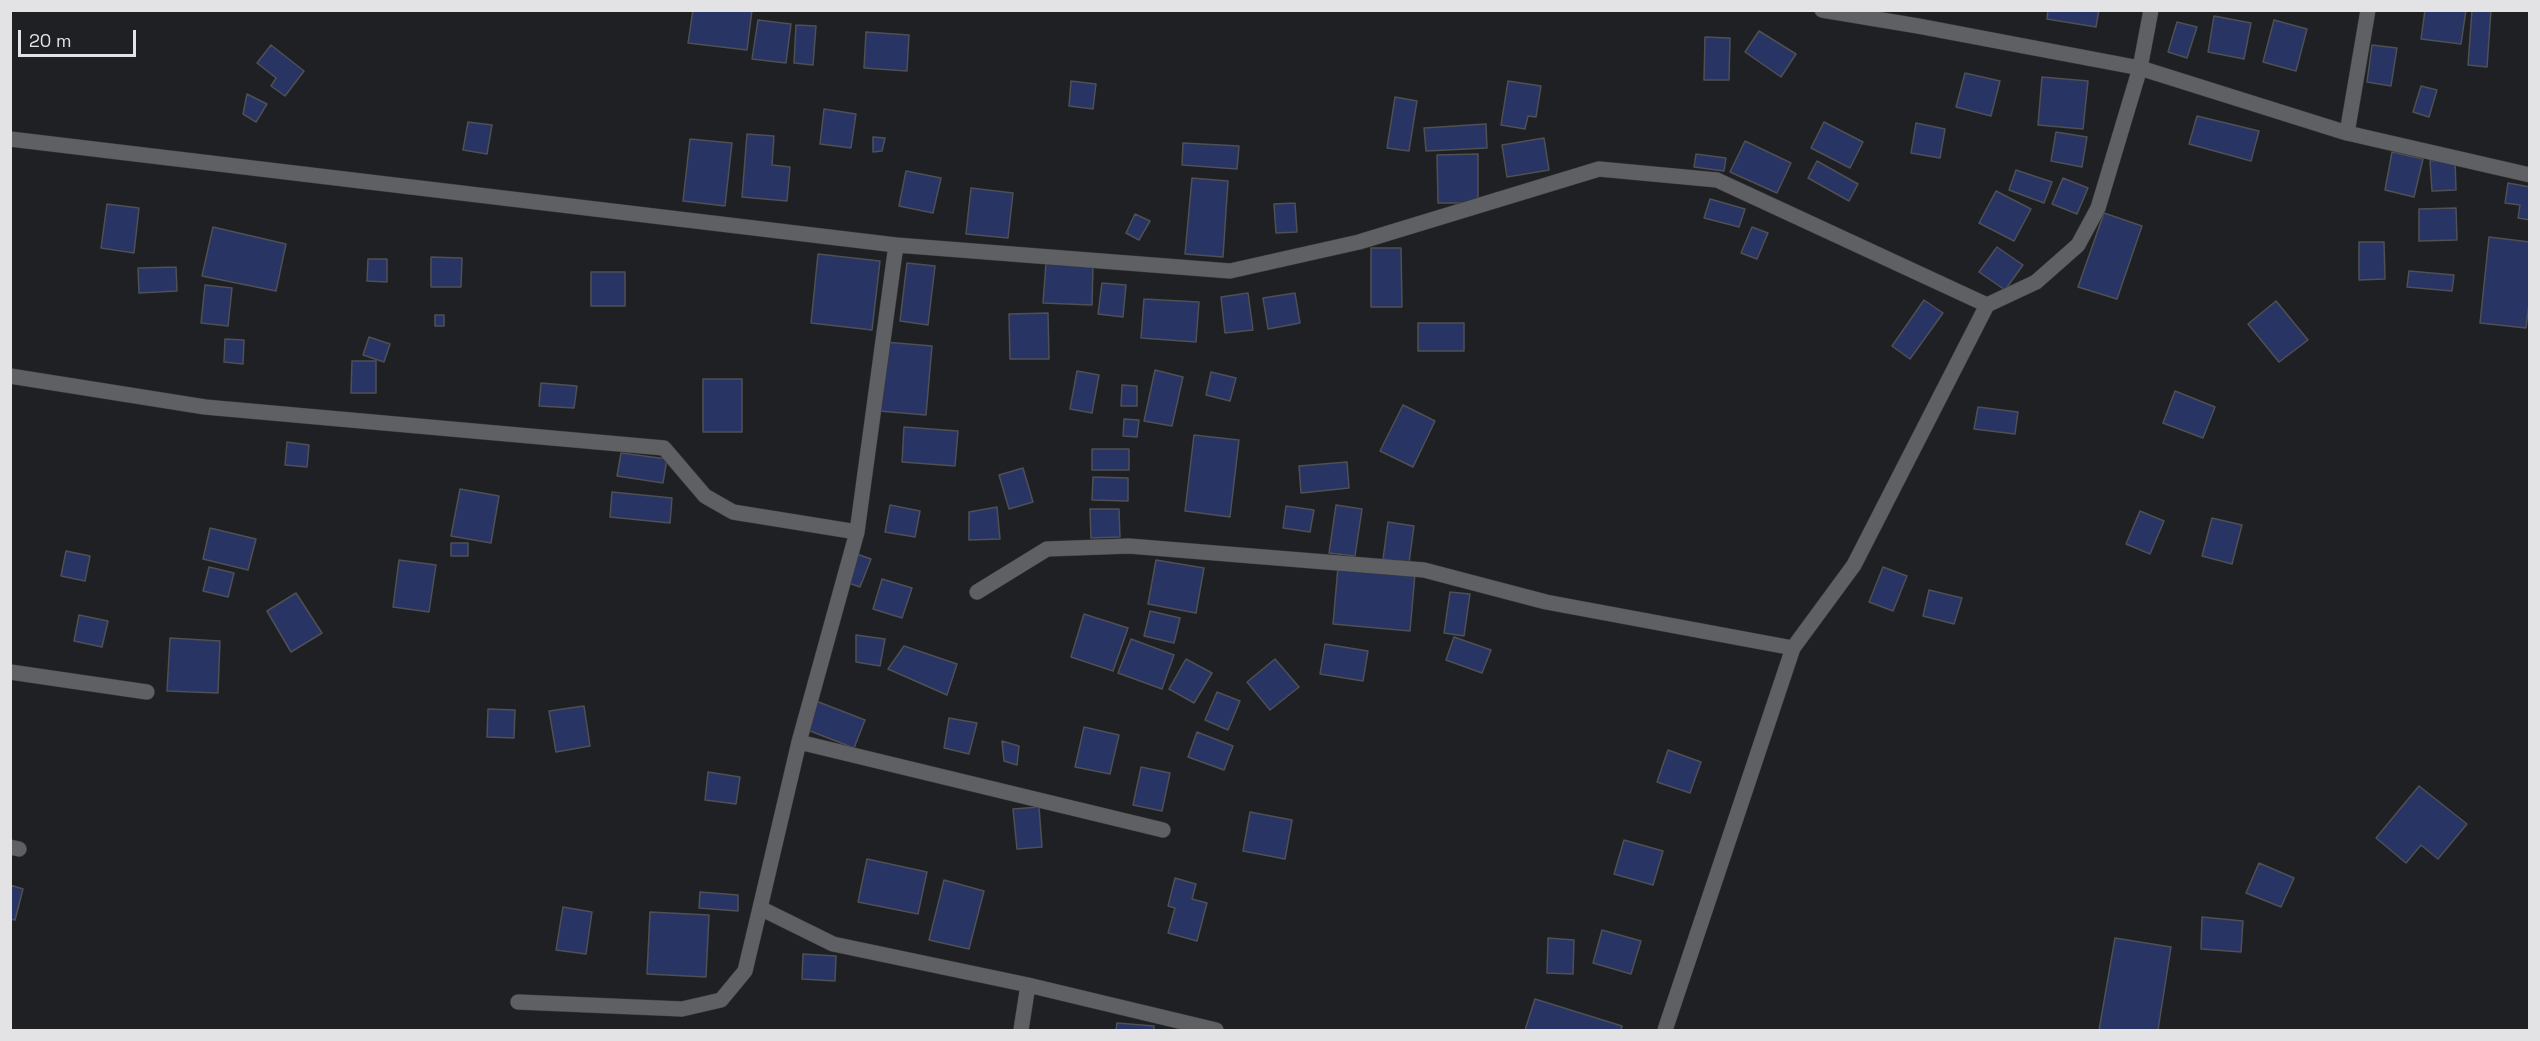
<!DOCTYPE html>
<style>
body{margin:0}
#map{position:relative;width:2540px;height:1041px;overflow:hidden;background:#1f2023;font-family:"Space Grotesk",sans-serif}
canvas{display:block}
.frame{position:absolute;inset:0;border:12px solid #e3e3e5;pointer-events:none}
.scale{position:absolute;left:18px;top:30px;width:118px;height:27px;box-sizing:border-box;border:3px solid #e3e3e5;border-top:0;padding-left:8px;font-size:18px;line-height:21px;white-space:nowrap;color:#e3e3e5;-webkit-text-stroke:4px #1f2023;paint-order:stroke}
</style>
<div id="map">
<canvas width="2540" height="1041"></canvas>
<div class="frame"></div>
<div class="scale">20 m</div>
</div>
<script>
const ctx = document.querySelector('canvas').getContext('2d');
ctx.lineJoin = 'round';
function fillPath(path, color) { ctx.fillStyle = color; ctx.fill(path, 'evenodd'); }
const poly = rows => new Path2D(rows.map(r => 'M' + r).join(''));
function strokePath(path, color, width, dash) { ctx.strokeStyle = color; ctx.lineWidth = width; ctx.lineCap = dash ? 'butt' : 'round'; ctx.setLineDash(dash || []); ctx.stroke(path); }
const building = poly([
 [693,10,752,10,747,50,688,43,693,10],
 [2048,10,2099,10,2096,27,2047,19,2048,10],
 [2425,10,2466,10,2461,44,2421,39,2425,10],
 [2472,10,2491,10,2487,67,2468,65,2472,10],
 [2214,16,2251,23,2244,59,2208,52,2214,16],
 [758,20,791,24,786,63,752,59,758,20],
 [2274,20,2307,29,2296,71,2263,62,2274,20],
 [2177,22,2197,27,2187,58,2168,52,2177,22],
 [796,25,816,26,813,65,794,63,796,25],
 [1759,31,1796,54,1781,77,1745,52,1759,31],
 [866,32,909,35,907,71,864,68,866,32],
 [1705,37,1730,38,1729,80,1704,80,1705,37],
 [271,45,304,71,285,96,271,86,276,78,257,63,271,45],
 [2372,45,2397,48,2391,86,2367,82,2372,45],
 [1965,73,2000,81,1991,116,1956,107,1965,73],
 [2042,77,2088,81,2083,129,2038,125,2042,77],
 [1071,81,1096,84,1093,109,1069,106,1071,81],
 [1508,81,1541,86,1536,117,1528,116,1525,129,1501,125,1508,81],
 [2421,86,2437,90,2429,117,2413,112,2421,86],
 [247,94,267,104,256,122,243,114,247,94],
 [1395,97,1417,101,1409,151,1387,148,1395,97],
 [824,109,856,114,851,148,820,144,824,109],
 [2197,116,2259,131,2251,161,2189,144,2197,116],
 [468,122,492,125,487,154,463,150,468,122],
 [1824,122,1863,142,1850,168,1811,148,1824,122],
 [1916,123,1945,129,1940,158,1911,153,1916,123],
 [1486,124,1487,148,1426,151,1424,128,1486,124],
 [2056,132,2087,137,2082,167,2051,161,2056,132],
 [747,134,774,136,772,165,790,167,787,201,742,197,747,134],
 [873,137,885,138,882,151,873,152,873,137],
 [1544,138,1549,170,1507,177,1502,145,1544,138],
 [690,139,732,143,725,206,683,201,690,139],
 [1745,141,1791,163,1777,193,1730,172,1745,141],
 [1183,143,1239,146,1237,169,1182,165,1183,143],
 [2392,152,2423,159,2414,197,2385,190,2392,152],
 [1478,154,1478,203,1438,203,1437,155,1478,154],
 [1696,154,1726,158,1724,171,1694,167,1696,154],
 [2455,159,2456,190,2432,191,2430,161,2455,159],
 [1817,161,1858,184,1849,201,1808,178,1817,161],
 [2016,170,2052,182,2044,203,2009,190,2016,170],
 [906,171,941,178,933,213,899,206,906,171],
 [1192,178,1228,181,1223,257,1185,254,1192,178],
 [2063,178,2088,188,2077,214,2052,204,2063,178],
 [2508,183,2530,187,2530,220,2518,218,2520,205,2505,203,2508,183],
 [971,188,1013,193,1008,238,966,234,971,188],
 [1996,191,2031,209,2014,241,1979,223,1996,191],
 [1710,199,1745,209,1739,227,1704,218,1710,199],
 [1295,203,1297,232,1276,233,1274,204,1295,203],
 [107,204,139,208,134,253,101,248,107,204],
 [2456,208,2457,240,2419,241,2419,209,2456,208],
 [2104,213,2142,226,2117,299,2078,287,2104,213],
 [1135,214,1150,221,1139,240,1126,233,1135,214],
 [213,227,286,244,276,291,202,276,213,227],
 [1752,227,1768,233,1757,259,1741,253,1752,227],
 [2489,237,2530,242,2530,295,2526,328,2480,323,2489,237],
 [2359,242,2384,242,2385,279,2359,280,2359,242],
 [1997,247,2023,265,2005,290,1979,272,1997,247],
 [1371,248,1401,248,1402,307,1371,307,1371,248],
 [818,254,880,261,872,330,811,323,818,254],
 [431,257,462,258,461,287,431,287,431,257],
 [368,259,387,259,387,282,367,281,368,259],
 [907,263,935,266,928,325,900,321,907,263],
 [1046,263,1093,266,1092,305,1043,303,1046,263],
 [176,267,177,291,139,293,138,268,176,267],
 [2409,271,2454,275,2452,291,2407,287,2409,271],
 [591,272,625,272,625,306,591,306,591,272],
 [1102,283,1126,285,1123,317,1098,314,1102,283],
 [205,285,232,288,228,326,201,323,205,285],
 [1248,293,1253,330,1225,333,1221,297,1248,293],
 [1295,293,1300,323,1268,329,1263,298,1295,293],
 [1144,299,1199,302,1196,342,1141,338,1144,299],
 [1924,300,1943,313,1910,359,1892,346,1924,300],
 [2276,301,2308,340,2279,362,2248,324,2276,301],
 [1048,313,1049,359,1010,359,1009,314,1048,313],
 [435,315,444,315,444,326,435,326,435,315],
 [1418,323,1464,323,1464,351,1418,351,1418,323],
 [369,337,390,344,384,362,363,355,369,337],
 [225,339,244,340,243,364,224,362,225,339],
 [885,342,932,346,926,415,879,411,885,342],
 [352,361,376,361,376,393,351,393,352,361],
 [1155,370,1183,377,1172,426,1144,421,1155,370],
 [1077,371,1099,375,1092,413,1070,409,1077,371],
 [1211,372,1236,378,1230,401,1206,395,1211,372],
 [703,379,742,379,742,432,703,432,703,379],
 [541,383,577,386,574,408,539,406,541,383],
 [1122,385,1137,386,1137,406,1121,406,1122,385],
 [2175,391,2215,407,2203,438,2163,423,2175,391],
 [1403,405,1435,421,1413,467,1380,451,1403,405],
 [1978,407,2018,412,2015,434,1974,429,1978,407],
 [1124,419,1139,420,1137,437,1123,436,1124,419],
 [904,427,958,431,955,466,902,462,904,427],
 [1194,435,1239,440,1230,517,1185,511,1194,435],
 [287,442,309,445,307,467,285,465,287,442],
 [1092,449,1129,449,1129,470,1092,470,1092,449],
 [621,453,667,459,663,483,617,476,621,453],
 [1347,462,1349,488,1301,493,1299,466,1347,462],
 [1023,468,1033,502,1009,509,999,475,1023,468],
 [1093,477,1128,478,1128,501,1092,500,1093,477],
 [460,489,499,496,491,543,451,536,460,489],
 [612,492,672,498,670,523,610,517,612,492],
 [890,505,920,511,915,537,885,532,890,505],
 [1336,505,1362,509,1355,556,1329,553,1336,505],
 [1286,506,1314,510,1310,532,1283,528,1286,506],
 [997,507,1000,539,969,540,969,512,997,507],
 [1090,509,1119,509,1120,537,1091,538,1090,509],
 [2140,511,2164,521,2150,554,2126,544,2140,511],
 [2212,518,2242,525,2232,564,2202,556,2212,518],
 [1388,522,1414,526,1409,563,1383,559,1388,522],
 [210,528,256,539,248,570,203,559,210,528],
 [451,543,468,543,468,556,451,556,451,543],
 [66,551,90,556,85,581,61,576,66,551],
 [854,553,871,559,860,587,843,581,854,553],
 [399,560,436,565,429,612,393,607,399,560],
 [1156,560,1204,568,1196,613,1148,604,1156,560],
 [209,567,234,573,228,597,203,591,209,567],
 [1338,567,1415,574,1410,631,1333,624,1338,567],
 [1883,567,1907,576,1893,611,1869,602,1883,567],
 [882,579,912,588,902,618,873,609,882,579],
 [1929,590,1962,598,1954,624,1923,616,1929,590],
 [1450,592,1470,594,1464,636,1444,633,1450,592],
 [296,593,322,633,291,652,267,611,296,593],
 [1150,611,1180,618,1174,643,1144,636,1150,611],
 [1084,614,1128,628,1113,671,1071,657,1084,614],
 [79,615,108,621,102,647,74,641,79,615],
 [856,635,885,639,880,666,856,662,856,635],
 [1454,637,1491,650,1482,673,1446,660,1454,637],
 [170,638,220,641,218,693,167,691,170,638],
 [1131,639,1174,655,1162,689,1118,673,1131,639],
 [1325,644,1368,651,1363,681,1320,674,1325,644],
 [904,646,957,664,947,695,888,669,904,646],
 [1186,659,1212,673,1194,703,1169,689,1186,659],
 [1275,659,1299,687,1270,710,1247,682,1275,659],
 [1217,692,1240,701,1228,730,1205,720,1217,692],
 [816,701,865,720,854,748,805,729,816,701],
 [584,706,590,746,556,752,549,711,584,706],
 [488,709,515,710,514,738,487,737,488,709],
 [949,718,977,723,969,754,944,748,949,718],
 [1084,727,1119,735,1110,774,1075,767,1084,727],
 [1197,732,1233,746,1224,770,1188,757,1197,732],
 [1002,741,1019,746,1017,765,1004,761,1002,741],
 [1668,750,1701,762,1690,793,1657,782,1668,750],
 [1141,767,1170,773,1162,811,1133,805,1141,767],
 [708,772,740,777,736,804,705,800,708,772],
 [2419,786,2467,824,2438,859,2421,845,2406,863,2376,838,2419,786],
 [1039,807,1042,847,1017,849,1013,809,1039,807],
 [1250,812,1292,820,1285,859,1243,851,1250,812],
 [1624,840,1663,851,1653,885,1614,874,1624,840],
 [867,859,927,872,918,914,858,902,867,859],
 [2259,863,2294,878,2281,907,2246,893,2259,863],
 [1175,878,1196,884,1192,899,1207,903,1197,941,1168,933,1175,908,1168,906,1175,878],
 [944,880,984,891,969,949,929,940,944,880],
 [10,885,23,889,15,920,10,919,10,885],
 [700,892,738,895,738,911,699,908,700,892],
 [563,907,592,912,586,954,556,950,563,907],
 [650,912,709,915,706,977,647,974,650,912],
 [2202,917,2243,921,2241,952,2201,949,2202,917],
 [1602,930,1641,941,1631,974,1593,963,1602,930],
 [1548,938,1574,940,1573,974,1547,973,1548,938],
 [2115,938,2171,947,2158,1030,2099,1030,2115,938],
 [803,954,836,956,835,981,802,979,803,954],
 [1535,999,1622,1026,1621,1030,1525,1030,1535,999],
 [1117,1023,1154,1026,1154,1030,1116,1030,1117,1023]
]);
fillPath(building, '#283463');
strokePath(building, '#4f5053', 1.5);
const minor = poly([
 [1822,10,1918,26,2140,68,2347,133,2530,175],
 [2347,133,2368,10],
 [10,139,896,245,1230,271,1359,242,1599,169,1717,180,1987,305],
 [896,245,857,532,799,742,760,908,833,944,1028,985,1216,1030],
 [10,376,205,407,664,448,705,496,733,512,857,532],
 [977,592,1047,549,1129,546,1424,570,1546,602,1793,648,1854,565,1987,305,2036,282,2078,245,2098,208,2140,68,2151,10],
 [10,672,147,692],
 [799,742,1163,830],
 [10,847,19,849],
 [518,1002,682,1009,721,1000,745,971,760,908],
 [1021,1030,1028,985],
 [1665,1030,1793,648]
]);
strokePath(minor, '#393a3c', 16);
strokePath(minor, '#5f6063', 15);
</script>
